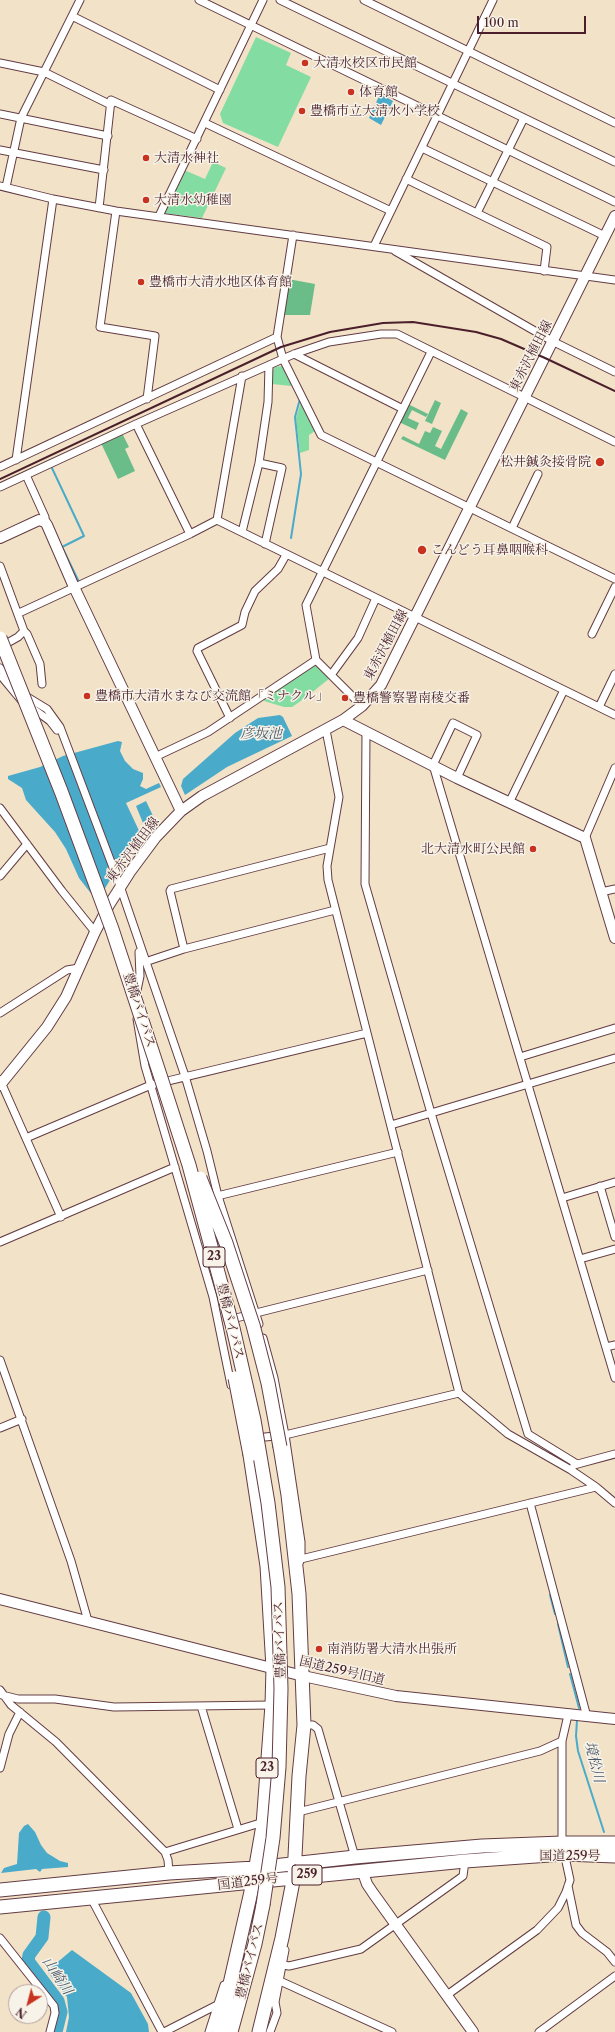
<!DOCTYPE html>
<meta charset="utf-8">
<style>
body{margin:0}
#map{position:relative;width:615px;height:2032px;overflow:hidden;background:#f2e2c8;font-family:"Libre Caslon Text",serif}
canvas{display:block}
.north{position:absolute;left:8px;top:1984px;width:40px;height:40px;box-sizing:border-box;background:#f7f3e8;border:1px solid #b29e9c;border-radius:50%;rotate:216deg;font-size:11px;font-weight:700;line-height:16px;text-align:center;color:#4a1f2b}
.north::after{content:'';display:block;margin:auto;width:14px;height:18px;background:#c8321e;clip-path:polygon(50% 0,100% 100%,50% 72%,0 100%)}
.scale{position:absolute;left:477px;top:16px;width:109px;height:18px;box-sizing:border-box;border:2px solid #4a1f2b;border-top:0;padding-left:5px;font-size:12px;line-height:14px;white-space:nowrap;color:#4a1f2b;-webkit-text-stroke:3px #f7f3e8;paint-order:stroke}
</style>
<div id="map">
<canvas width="615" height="2032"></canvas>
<div class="north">N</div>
<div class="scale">100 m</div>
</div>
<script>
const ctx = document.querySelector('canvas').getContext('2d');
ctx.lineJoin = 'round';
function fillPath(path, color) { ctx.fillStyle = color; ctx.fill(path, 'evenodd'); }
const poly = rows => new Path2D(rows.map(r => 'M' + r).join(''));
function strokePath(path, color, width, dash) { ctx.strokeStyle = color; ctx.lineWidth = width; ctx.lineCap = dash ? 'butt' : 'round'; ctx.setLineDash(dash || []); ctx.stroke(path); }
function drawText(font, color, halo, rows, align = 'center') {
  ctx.font = font + ' "Libre Caslon Text","Noto Serif JP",serif'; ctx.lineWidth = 3; ctx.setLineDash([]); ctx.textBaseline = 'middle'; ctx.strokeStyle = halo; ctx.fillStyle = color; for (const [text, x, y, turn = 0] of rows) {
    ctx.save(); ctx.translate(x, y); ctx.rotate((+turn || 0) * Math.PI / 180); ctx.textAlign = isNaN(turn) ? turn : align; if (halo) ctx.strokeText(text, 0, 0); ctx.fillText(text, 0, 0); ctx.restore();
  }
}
fillPath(poly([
 [256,37,291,53,286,65,311,77,278,147,223,123,220,114],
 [213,162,226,168,202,218,163,213,184,170,205,179],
 [282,366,285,368,291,380,291,386,272,384,273,370,275,367],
 [301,402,315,431,309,435,309,450,300,453,296,418],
 [315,664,330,678,305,698,292,707,284,707,264,701,268,693]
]), '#83dda2');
fillPath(poly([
 [288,279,315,284,310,315,282,315],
 [435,400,441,403,432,424,425,421],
 [408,404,428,414,426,417,412,410,408,418,419,423,416,430,399,422],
 [461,409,468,413,445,460,401,439,403,436,419,444,425,431,430,433,433,427,442,431,435,446,441,449],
 [122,433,129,447,125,449,135,471,118,479,101,443]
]), '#6abc88');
fillPath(poly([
 [380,94,393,101,381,125,369,118],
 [280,715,283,717,292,736,227,767,185,795,181,786,183,779,235,733,258,718],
 [118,741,122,742,120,751,125,761,133,769,143,773,143,779,140,786,146,789,159,783,161,787,126,803,142,837,123,860,116,859,106,869,110,880,101,895,93,896,79,878,66,849,55,832,26,800,22,788,8,779,8,776,40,767,63,756],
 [146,801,154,818,143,823,136,806],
 [28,1824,35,1832,41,1845,47,1853,60,1861,68,1863,68,1867,42,1869,40,1872,36,1869,1,1873,4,1868,17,1864,19,1833,24,1826],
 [72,1950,131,1993,148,2024,149,2032,66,2032,69,2017,67,1997,47,1971]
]), '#4aaac9');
strokePath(poly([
 [51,466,84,536,62,547,79,582],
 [291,538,301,474,295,417,300,399],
 [550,1595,555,1614],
 [558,1624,568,1667],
 [570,1674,579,1708],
 [577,1720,576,1736,578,1751,604,1832]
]), '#4aaac9', 2);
strokePath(poly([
 [44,1917,42,1937,29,1955,28,1961,58,2001,61,2012,56,2032]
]), '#4aaac9', 13);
const street = poly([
 [199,0,615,202],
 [280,0,615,162],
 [364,0,615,123],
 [72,16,220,90],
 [0,63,44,72,111,105],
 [0,114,108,136],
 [205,123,391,211],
 [422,148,605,236],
 [0,150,104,170],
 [406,179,547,247,544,271],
 [0,186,53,199,116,211,615,280],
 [6,187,21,118,80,0],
 [99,208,111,100,197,139],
 [116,211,100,327,155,336,147,399],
 [477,213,524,118],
 [159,216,263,0],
 [293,235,277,337,283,359,321,435,615,579],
 [374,246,493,0],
 [395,251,554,342,615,372],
 [294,354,403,409],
 [136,424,190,534],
 [16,460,53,199],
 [259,463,282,468,265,544],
 [0,467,277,337],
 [26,475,45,517,45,522],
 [0,487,136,424,294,354,329,342,381,334,397,334,615,442],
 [217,520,242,376],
 [512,528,538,474],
 [242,532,259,463,268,402,269,365],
 [0,566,24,631,27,634,40,664,42,684],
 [19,613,190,534,217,520,615,715],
 [592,634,615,587],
 [2,646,18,637,24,631],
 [0,668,15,686],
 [331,675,358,638,376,598],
 [2,677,21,700,50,721,57,730],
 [24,695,47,709,60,727,120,886,185,1076,207,1151,218,1196,259,1324],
 [362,706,316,660,306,605,431,352],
 [599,707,615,674],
 [230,718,197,651,198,648,242,625,245,612,255,591,278,569,286,555],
 [326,730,339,797,327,866,328,880,459,1393,508,1434,571,1470,596,1487,615,1503],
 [366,732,365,884,431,1113,528,1434,577,1464],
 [155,757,208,732,316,660],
 [457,778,477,735,453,723,433,765,615,1378],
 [509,803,564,690],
 [0,808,62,891,95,932],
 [585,838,615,768],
 [0,876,27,844],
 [601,892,615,889],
 [184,949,170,891,171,889,330,848],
 [145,962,184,949,335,910],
 [136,995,140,976,139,952],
 [0,1013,67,970,79,968],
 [137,1019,145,1066,213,1297,231,1385],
 [520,1057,615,1028],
 [0,1080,61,1217],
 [391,1125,615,1058],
 [26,1138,151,1085,367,1033],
 [600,1186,615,1237],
 [213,1197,398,1152],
 [562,1198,615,1182],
 [0,1242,175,1167],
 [580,1259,615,1249],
 [228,1320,428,1270],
 [263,1338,274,1378,285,1435,301,1542,301,1559,299,1563],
 [606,1347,615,1345],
 [0,1360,71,1561,88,1621],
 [0,1428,22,1419],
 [255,1438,285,1435,459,1393],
 [574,1465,615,1454],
 [530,1503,587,1717],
 [301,1559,596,1487],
 [0,1690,11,1705,56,1742,165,1852,168,1860,169,1873],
 [2,1695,18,1699,55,1699,114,1707,272,1705],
 [201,1706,238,1829],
 [304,1725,313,1725,318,1729,355,1857],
 [0,1768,9,1734,20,1712],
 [298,1812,540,1751,562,1741],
 [165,1852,257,1824,263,1825],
 [568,1886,576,1925,582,1933,607,1952,615,1962],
 [91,1898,162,2032],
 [0,1938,54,2006,55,2013,50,2032],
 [283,1965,289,1966,361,1949,463,1876,465,1861],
 [280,1981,392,2032],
 [447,1995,537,1930,558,1908,566,1892,570,1880,562,1843,562,1741,568,1715],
 [164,2032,217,2005],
 [209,2032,224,1985],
 [270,2032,277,2013,275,2002,285,1950],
 [539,2032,615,1976]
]);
const secondary = poly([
 [0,538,39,520,45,522,47,525,74,587,181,811],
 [343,720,457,778,585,838,615,938],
 [0,1085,47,1027,66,997,95,932,109,905,130,872,156,837,181,811,202,796,343,720,362,706,381,685,615,216],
 [0,1599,303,1676,396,1696,615,1719],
 [362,1870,367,1884,373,1893,473,2032]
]);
const highway = poly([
 [0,1890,169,1873,255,1868,355,1857,482,1846,562,1843,615,1843],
 [0,1907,465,1861,564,1854,615,1856],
 [219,2032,253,1883,263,1825,272,1705,273,1668,267,1566,250,1455],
 [231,2032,255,1944,263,1905],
 [259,2032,282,1938,294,1876,299,1776,304,1725,299,1594,288,1495,280,1447]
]);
strokePath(street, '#633c43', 9);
strokePath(secondary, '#633c43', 12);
strokePath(highway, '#633c43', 15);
strokePath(street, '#fff', 7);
strokePath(secondary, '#fff', 10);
strokePath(highway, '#fff', 13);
strokePath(poly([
 [0,479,281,347,330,332,383,323,413,322,476,332,501,339,545,358,615,391]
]), '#4a1f2b', 2);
const highwayBridge = poly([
 [0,638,61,791,112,929,160,1075,189,1165,233,1328,254,1420,268,1503,278,1587,281,1689,279,1767,273,1838,263,1905],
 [200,1178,226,1243,253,1325,268,1383,280,1447],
 [235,1378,250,1455]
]);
strokePath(highwayBridge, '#633c43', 15, []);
strokePath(highwayBridge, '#fff', 13);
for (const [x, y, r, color] of [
 [305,63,4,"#c8321e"],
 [351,92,4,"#c8321e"],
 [302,111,4,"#c8321e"],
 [146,158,4,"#c8321e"],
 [146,200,4,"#c8321e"],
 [141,282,4,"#c8321e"],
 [600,462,5,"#c8321e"],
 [422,550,5,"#c8321e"],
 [87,696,4,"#c8321e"],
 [345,698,4,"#c8321e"],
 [533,849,4,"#c8321e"],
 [319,1649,4,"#c8321e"]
]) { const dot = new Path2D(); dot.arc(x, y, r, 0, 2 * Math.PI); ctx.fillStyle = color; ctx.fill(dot); strokePath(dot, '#f7f3e8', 1.5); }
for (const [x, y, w] of [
 [214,1257,22],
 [267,1768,22],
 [307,1875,30]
]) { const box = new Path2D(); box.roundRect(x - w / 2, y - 10, w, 20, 3); ctx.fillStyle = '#f7f3e8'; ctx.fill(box); strokePath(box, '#4a1f2b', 1); }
drawText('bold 12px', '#4a1f2b', null, [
 ["23",214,1257],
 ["23",267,1768],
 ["259",307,1875]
]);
drawText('13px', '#4a1f2b', '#f7f3e8', [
 ["大清水校区市民館",313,63],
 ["体育館",359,92],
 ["豊橋市立大清水小学校",310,111],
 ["大清水神社",154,158],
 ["大清水幼稚園",154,200],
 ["豊橋市大清水地区体育館",149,282],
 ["松井鍼灸接骨院",591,462,"right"],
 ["こんどう耳鼻咽喉科",431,550],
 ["豊橋市大清水まなび交流館「ミナクル」",95,696],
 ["豊橋警察署南稜交番",353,698],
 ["北大清水町公民館",525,849,"right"],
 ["南消防署大清水出張所",327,1649]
], 'left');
drawText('13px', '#4a1f2b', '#f7f3e8', [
 ["東赤沢植田線",531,356,-63],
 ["東赤沢植田線",386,645,-62],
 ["東赤沢植田線",133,850,-53],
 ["豊橋バイパス",139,1010,72],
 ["豊橋バイパス",230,1321,76],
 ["豊橋バイパス",280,1640,-92],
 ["国道259号旧道",342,1671,13],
 ["国道259号",570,1856],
 ["国道259号",248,1882,-7],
 ["豊橋バイパス",250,1961,-76]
]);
drawText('italic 14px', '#4a576a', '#f7f3e8', [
 ["彦坂池",261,734],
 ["境松川",594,1762,76],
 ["山崎川",57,1976,56]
]);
</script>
